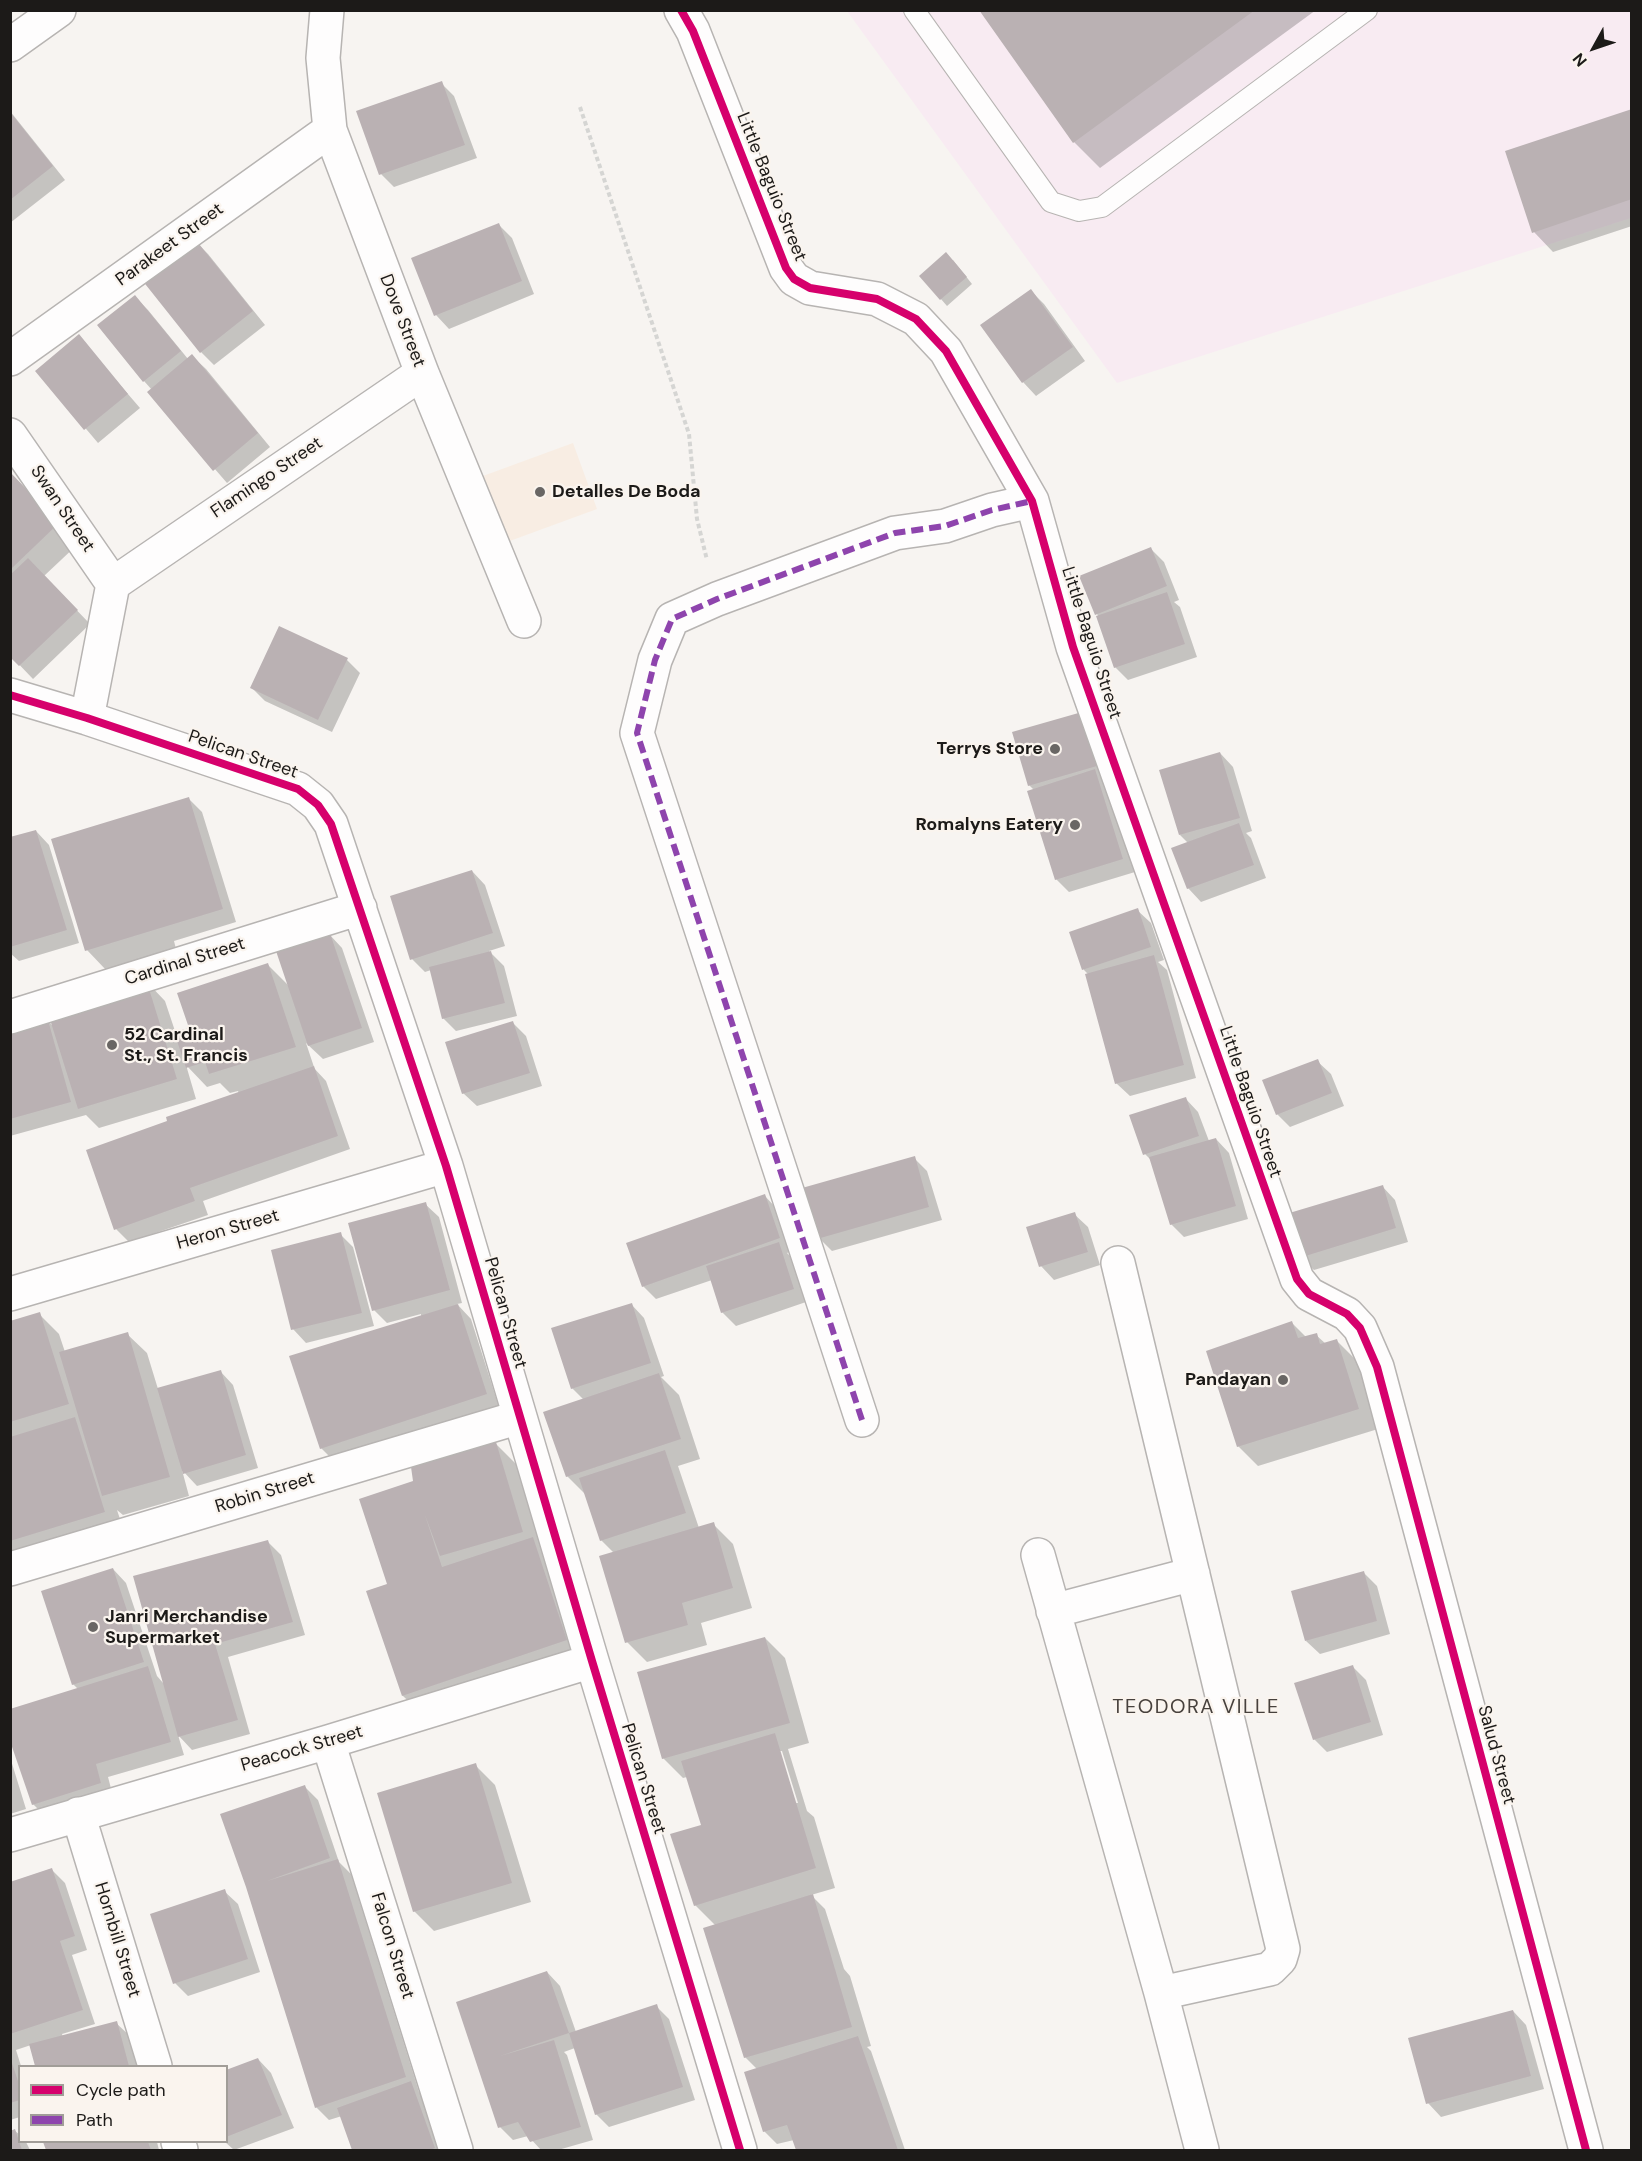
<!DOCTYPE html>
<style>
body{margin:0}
#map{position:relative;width:1642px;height:2161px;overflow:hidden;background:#f7f4f1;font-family:"DM Sans",sans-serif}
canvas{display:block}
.frame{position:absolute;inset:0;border:12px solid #1c1a18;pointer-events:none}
.legend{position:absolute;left:18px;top:2065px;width:210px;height:78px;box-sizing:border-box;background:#faf4ee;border:2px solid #a19d98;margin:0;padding:8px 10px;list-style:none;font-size:18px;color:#1c1a18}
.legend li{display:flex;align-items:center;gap:12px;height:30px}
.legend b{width:30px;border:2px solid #a19d98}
.north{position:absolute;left:1564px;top:18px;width:60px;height:60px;-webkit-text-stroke:4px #faf4ee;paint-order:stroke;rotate:230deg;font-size:16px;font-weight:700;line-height:24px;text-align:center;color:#1c1a18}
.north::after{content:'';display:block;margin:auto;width:21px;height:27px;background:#1c1a18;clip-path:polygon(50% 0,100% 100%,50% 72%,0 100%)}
</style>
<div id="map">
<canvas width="1642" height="2161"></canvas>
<div class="frame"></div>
<ul class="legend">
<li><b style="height:8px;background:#d6006c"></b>Cycle path</li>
<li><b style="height:8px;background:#8e44ad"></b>Path</li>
</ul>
<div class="north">N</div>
</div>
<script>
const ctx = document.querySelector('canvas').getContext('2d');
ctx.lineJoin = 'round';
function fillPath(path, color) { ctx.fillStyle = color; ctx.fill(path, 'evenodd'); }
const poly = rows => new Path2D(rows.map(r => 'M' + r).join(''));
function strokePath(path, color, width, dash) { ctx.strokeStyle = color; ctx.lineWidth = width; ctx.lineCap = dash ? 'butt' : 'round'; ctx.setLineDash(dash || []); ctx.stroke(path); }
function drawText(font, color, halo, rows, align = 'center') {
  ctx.font = font + ' "DM Sans",sans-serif'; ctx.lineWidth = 4.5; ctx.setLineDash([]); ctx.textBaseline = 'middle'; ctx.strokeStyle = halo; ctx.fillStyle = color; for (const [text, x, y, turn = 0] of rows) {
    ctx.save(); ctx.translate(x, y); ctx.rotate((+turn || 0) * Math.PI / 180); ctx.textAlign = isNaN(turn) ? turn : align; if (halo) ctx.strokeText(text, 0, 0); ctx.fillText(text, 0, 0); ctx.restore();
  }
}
fillPath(poly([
 [573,443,597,509,507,542,483,476]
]), '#f8ede3');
fillPath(poly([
 [847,11,1631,11,1631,218,1117,383]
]), '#f8ebf2');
fillPath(poly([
 [981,10,1316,10,1100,168,1074,142],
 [441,83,454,96,477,158,394,187,381,174],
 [10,111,65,180,10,223],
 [1632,111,1632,226,1553,252,1534,232],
 [499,225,512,238,534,294,449,329,436,315,413,259],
 [195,241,208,254,265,325,214,365,201,352,144,280],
 [953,260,972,284,947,306,921,276],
 [1031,291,1044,304,1085,361,1036,396,1023,382,982,326],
 [135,297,148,310,188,359,192,356,206,369,270,447,227,483,149,393,152,390,144,381],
 [78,336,140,408,98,443,37,371],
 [10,474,78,544,44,576,90,624,33,679,10,655],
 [1151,549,1164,562,1179,600,1174,602,1180,607,1197,657,1128,680,1115,667,1099,617,1097,614],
 [347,660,360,673,332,732,265,701,252,688],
 [1081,714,1135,872,1069,892,1056,879,1034,790,1029,785],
 [1220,753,1233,767,1252,831,1246,833,1251,838,1266,878,1201,902,1188,888,1188,843,1180,835],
 [189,799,202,812,236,922,174,941,176,949,106,970,87,950],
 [36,831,49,845,79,943,19,961,10,953,10,839],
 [472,871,485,885,505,946,489,951,504,966,517,1016,456,1031,443,1018,431,970,425,972,412,959],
 [1137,910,1151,923,1164,960,1158,962,1167,970,1196,1078,1130,1096,1116,1083,1089,975,1084,970,1071,933],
 [329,934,342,948,374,1042,323,1059,306,1043,314,1067,313,1067,326,1081,350,1149,203,1201,208,1215,129,1242,116,1229,169,1122,239,1094,238,1091,230,1093,220,1083,207,1087,186,1065,196,1099,99,1128,86,1115,10,1136,10,1032,48,1021,55,1028,146,981,165,1001,176,1034,190,1029,268,965,290,987],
 [513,1023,526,1036,542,1086,477,1106,463,1093],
 [1317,1061,1331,1074,1344,1106,1290,1127,1277,1114],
 [1185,1098,1198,1112,1209,1141,1216,1139,1229,1153,1248,1219,1184,1237,1171,1224,1152,1161,1145,1154],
 [914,1158,927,1171,942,1220,832,1251,819,1238],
 [1382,1186,1395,1200,1408,1242,1314,1270,1300,1257],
 [764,1195,777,1209,792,1251,787,1253,791,1257,806,1302,736,1326,722,1312,712,1280,656,1299,643,1286],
 [425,1204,439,1217,462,1303,457,1304,471,1319,499,1407,341,1468,321,1448,421,1317,421,1314,387,1323,374,1310],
 [1074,1214,1088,1227,1100,1265,1054,1280,1041,1266],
 [340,1234,353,1247,374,1326,306,1343,293,1329],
 [631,1304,644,1318,664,1376,661,1377,679,1395,700,1459,678,1466,699,1528,713,1524,733,1544,752,1608,701,1623,707,1645,647,1662,627,1642,601,1557,614,1553,601,1540,586,1495,567,1476,584,1400,572,1388],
 [39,1314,59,1334,65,1352,127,1334,147,1353,158,1389,220,1371,233,1385,258,1468,197,1486,182,1470,189,1496,123,1515,117,1510,124,1531,10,1566,10,1323],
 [1291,1322,1307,1338,1316,1335,1326,1344,1337,1341,1357,1361,1378,1429,1258,1466,1238,1446],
 [496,1444,516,1464,540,1545,553,1558,586,1660,423,1715,403,1696,389,1585,413,1483],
 [268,1542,281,1555,305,1635,228,1657,250,1734,192,1750,178,1735,184,1755,108,1777,113,1796,46,1817,33,1804,78,1689,73,1684,113,1569,126,1583,157,1676,164,1684],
 [1364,1573,1377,1586,1390,1634,1320,1654,1306,1641],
 [765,1638,785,1658,809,1743,788,1749,807,1811,814,1817,835,1888,811,1895,825,1909,844,1969,850,1976,871,2046,867,2047,871,2051,905,2150,798,2150,794,2140,777,2144,764,2131,757,2069,745,2057,715,1925,695,1905,703,1826,687,1777,683,1778,663,1758],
 [779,1751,782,1751,798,1803,795,1803],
 [1353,1667,1366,1680,1383,1735,1327,1752,1314,1739],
 [10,1757,26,1809,10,1814],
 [475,1765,495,1785,531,1902,434,1931,414,1911],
 [305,1787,318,1800,339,1862,351,1874,419,2092,424,2096,443,2150,354,2150,342,2116,329,2120,316,2107,248,1887],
 [52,1870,65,1883,87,1950,72,1955,95,2024,62,2034,63,2037,116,2023,130,2036,137,2066,37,2066,31,2045,16,2050,21,2066,20,2117,10,2120,10,1883],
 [224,1891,238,1904,260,1972,188,1996,175,1983],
 [547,1972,560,1986,576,2032,656,2006,669,2019,695,2100,609,2127,596,2114,575,2048,564,2052,567,2055,593,2140,558,2150,541,2150,528,2136,513,2140,500,2127,458,2003],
 [1513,2011,1526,2025,1544,2089,1441,2117,1428,2103],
 [258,2059,271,2073,294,2128,234,2150,225,2142,226,2142,226,2072],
 [15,2131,20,2135,20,2142,26,2142,30,2150,10,2150,10,2132],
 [45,2142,157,2142,159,2150,47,2150]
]), '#0003');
fillPath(poly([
 [979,10,1255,10,1073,143],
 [442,81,465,145,379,175,356,111],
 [1632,109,1632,199,1532,233,1505,151],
 [10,112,53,166,10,200],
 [499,223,522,281,434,316,411,258],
 [195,239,253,311,200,353,142,280],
 [946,252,967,277,940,300,919,276],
 [1031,289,1073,347,1022,383,980,325],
 [135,295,181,351,143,382,97,325],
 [79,334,128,394,84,430,35,371],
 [192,354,258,433,213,471,147,392],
 [10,472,59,523,10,570],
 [1151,547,1167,586,1095,615,1079,576],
 [28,558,78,610,19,666,10,657,10,575],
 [1167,592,1185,644,1114,668,1096,616],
 [279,626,348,658,318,720,250,688],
 [1082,712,1097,766,1028,786,1012,732],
 [1220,752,1240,818,1179,835,1159,770],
 [1095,769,1123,859,1055,880,1027,791],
 [189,797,223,909,85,951,51,839],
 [1239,823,1254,865,1187,889,1171,848],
 [36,830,67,930,10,947,10,837],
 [472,870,493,933,410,960,390,896],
 [1138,908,1151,947,1082,970,1069,932],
 [330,933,362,1028,308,1046,276,951],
 [491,951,505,1003,442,1019,429,967],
 [1154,955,1184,1065,1115,1084,1085,974],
 [268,963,296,1047,209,1074,205,1062,186,1068,174,1032,189,1028,177,993],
 [146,979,177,1079,78,1109,47,1010],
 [48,1020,71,1102,10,1119,10,1030],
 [513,1021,530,1073,462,1094,445,1042],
 [1318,1059,1332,1093,1276,1115,1262,1080],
 [314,1066,338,1136,190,1188,195,1201,114,1230,86,1150,167,1121,166,1117],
 [1186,1097,1199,1136,1143,1155,1129,1115],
 [1216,1138,1236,1206,1170,1225,1149,1157],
 [915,1156,929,1207,817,1239,802,1188],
 [1383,1185,1396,1228,1299,1258,1286,1214],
 [765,1194,780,1238,642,1287,626,1243],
 [426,1202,450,1290,372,1311,348,1223],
 [1075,1212,1088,1252,1039,1267,1026,1227],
 [341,1232,362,1313,291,1330,271,1250],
 [779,1242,794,1289,721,1313,706,1266],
 [632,1303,651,1363,571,1389,551,1328],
 [458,1304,487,1394,320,1449,289,1356],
 [40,1312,69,1404,10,1422,10,1321],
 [1292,1321,1298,1338,1317,1333,1320,1344,1337,1339,1359,1409,1237,1447,1206,1351],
 [128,1332,170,1477,102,1496,59,1352],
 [221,1370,246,1455,183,1474,157,1388],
 [659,1373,681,1439,566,1477,543,1412],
 [75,1417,105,1512,10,1541,10,1437],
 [496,1442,523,1532,440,1556,425,1515,442,1567,533,1537,567,1640,402,1696,366,1591,387,1584,359,1499,413,1481,411,1467],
 [665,1450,686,1513,600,1541,579,1478],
 [714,1522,733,1588,682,1603,688,1625,625,1643,599,1556],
 [268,1540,293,1622,215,1644,238,1720,178,1737,133,1576],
 [113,1568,144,1662,72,1685,41,1591],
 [1364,1571,1377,1621,1305,1641,1291,1591],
 [765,1637,790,1723,662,1759,637,1672],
 [1353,1665,1371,1722,1313,1740,1294,1683],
 [148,1666,171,1742,96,1764,101,1783,32,1805,10,1741,10,1709],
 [775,1733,816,1868,694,1906,670,1834,701,1825,681,1761],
 [476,1763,512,1883,413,1912,377,1793],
 [305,1785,330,1858,267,1881,338,1859,406,2077,315,2108,246,1887,220,1814],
 [52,1868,75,1936,60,1941,83,2010,10,2034,10,1882],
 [225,1889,248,1959,173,1984,150,1914],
 [813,1894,852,2027,744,2058,703,1928],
 [547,1971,569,2033,500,2056,554,2040,581,2127,530,2142,518,2122,498,2128,456,2002],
 [657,2004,683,2087,595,2115,569,2033],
 [1513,2010,1531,2076,1426,2104,1408,2038],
 [117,2021,129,2066,35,2066,29,2044],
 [858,2036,898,2150,796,2150,787,2125,763,2132,744,2072],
 [258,2058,282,2115,226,2137,226,2070],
 [11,2060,20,2087,20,2100,10,2103],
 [411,2081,435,2148,430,2150,352,2150,337,2108],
 [15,2129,22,2150,10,2150,10,2131],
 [43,2142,148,2142,151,2150,46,2150]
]), '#bab1b3');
const lane = poly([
 [914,10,1051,202,1079,211,1102,207,1367,10]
]);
const street = poly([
 [327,10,323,58,330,130,422,373,524,621],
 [681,10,693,31,786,268,794,279,810,288,877,299,916,319,946,351,1032,501,1073,647,1297,1279,1309,1294,1347,1314,1360,1328,1377,1367,1586,2150],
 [10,45,59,10],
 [10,359,330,130],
 [10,435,113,584],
 [113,584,422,373],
 [10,695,87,718,298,789,318,805,331,824,446,1166,592,1661,740,2150],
 [87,718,113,584],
 [10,1017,360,908],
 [1118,1263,1283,1949,1280,1959,1270,1969,1161,1993,1202,2150],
 [10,1294,446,1166],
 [862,1420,637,733,655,660,672,619,717,599,895,533,945,526,992,510,1032,501],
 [1038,1555,1161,1993],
 [10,1569,520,1417],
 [1053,1611,1193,1574],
 [328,1742,456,2150],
 [78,1814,155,2066],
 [10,1835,328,1742,592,1661],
 [178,2142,181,2150]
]);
strokePath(lane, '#b7b4b2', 22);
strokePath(street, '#b7b4b2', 36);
strokePath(poly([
 [580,107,689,434,697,519,707,560]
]), '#d5d5d3', 4, [4.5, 3]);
strokePath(lane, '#fefdfd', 20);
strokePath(street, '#fefdfd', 33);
strokePath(poly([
 [862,1420,637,733,655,660,672,619,717,599,895,533,945,526,992,510,1032,501]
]), '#8e44ad', 6, [12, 6]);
strokePath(poly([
 [681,10,693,31,786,268,794,279,810,288,877,299,916,319,946,351,1032,501,1073,647,1297,1279,1309,1294,1347,1314,1360,1328,1377,1367,1586,2150],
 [10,695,87,718,298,789,318,805,331,824,446,1166,592,1661,740,2150]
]), '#d6006c', 8);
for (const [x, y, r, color] of [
 [540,492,6,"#696664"],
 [1055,749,6,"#696664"],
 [1075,825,6,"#696664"],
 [112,1045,6,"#696664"],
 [1283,1380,6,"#696664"],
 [93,1627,6,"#696664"]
]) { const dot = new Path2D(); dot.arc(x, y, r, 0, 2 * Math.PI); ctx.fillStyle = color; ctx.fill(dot); strokePath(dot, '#faf4ee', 2); }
drawText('18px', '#1c1a18', '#faf4ee', [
 ["Little Baguio Street",771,187,68],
 ["Parakeet Street",170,245,-36],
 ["Dove Street",402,321,69],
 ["Flamingo Street",267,478,-34],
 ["Swan Street",62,509,56],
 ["Little Baguio Street",1091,643,72],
 ["Pelican Street",243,755,19],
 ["Cardinal Street",185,962,-17],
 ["Little Baguio Street",1250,1102,71],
 ["Heron Street",228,1230,-16],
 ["Pelican Street",505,1313,74],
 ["Robin Street",265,1493,-17],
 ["Peacock Street",302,1749,-16],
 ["Salud Street",1496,1755,75],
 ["Pelican Street",643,1779,73],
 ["Hornbill Street",117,1940,73],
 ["Falcon Street",392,1946,73]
]);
drawText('bold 18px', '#1c1a18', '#faf4ee', [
 ["Detalles De Boda",552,492],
 ["Terrys Store",1043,749,"right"],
 ["Romalyns Eatery",1063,825,"right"],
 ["52 Cardinal",124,1035],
 ["St., St. Francis",124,1056],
 ["Pandayan",1271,1380,"right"],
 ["Janri Merchandise",105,1617],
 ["Supermarket",105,1638]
], 'left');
ctx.letterSpacing = '1.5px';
drawText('20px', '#47413d', '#faf4ee', [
 ["TEODORA VILLE",1196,1708]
]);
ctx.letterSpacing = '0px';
</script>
